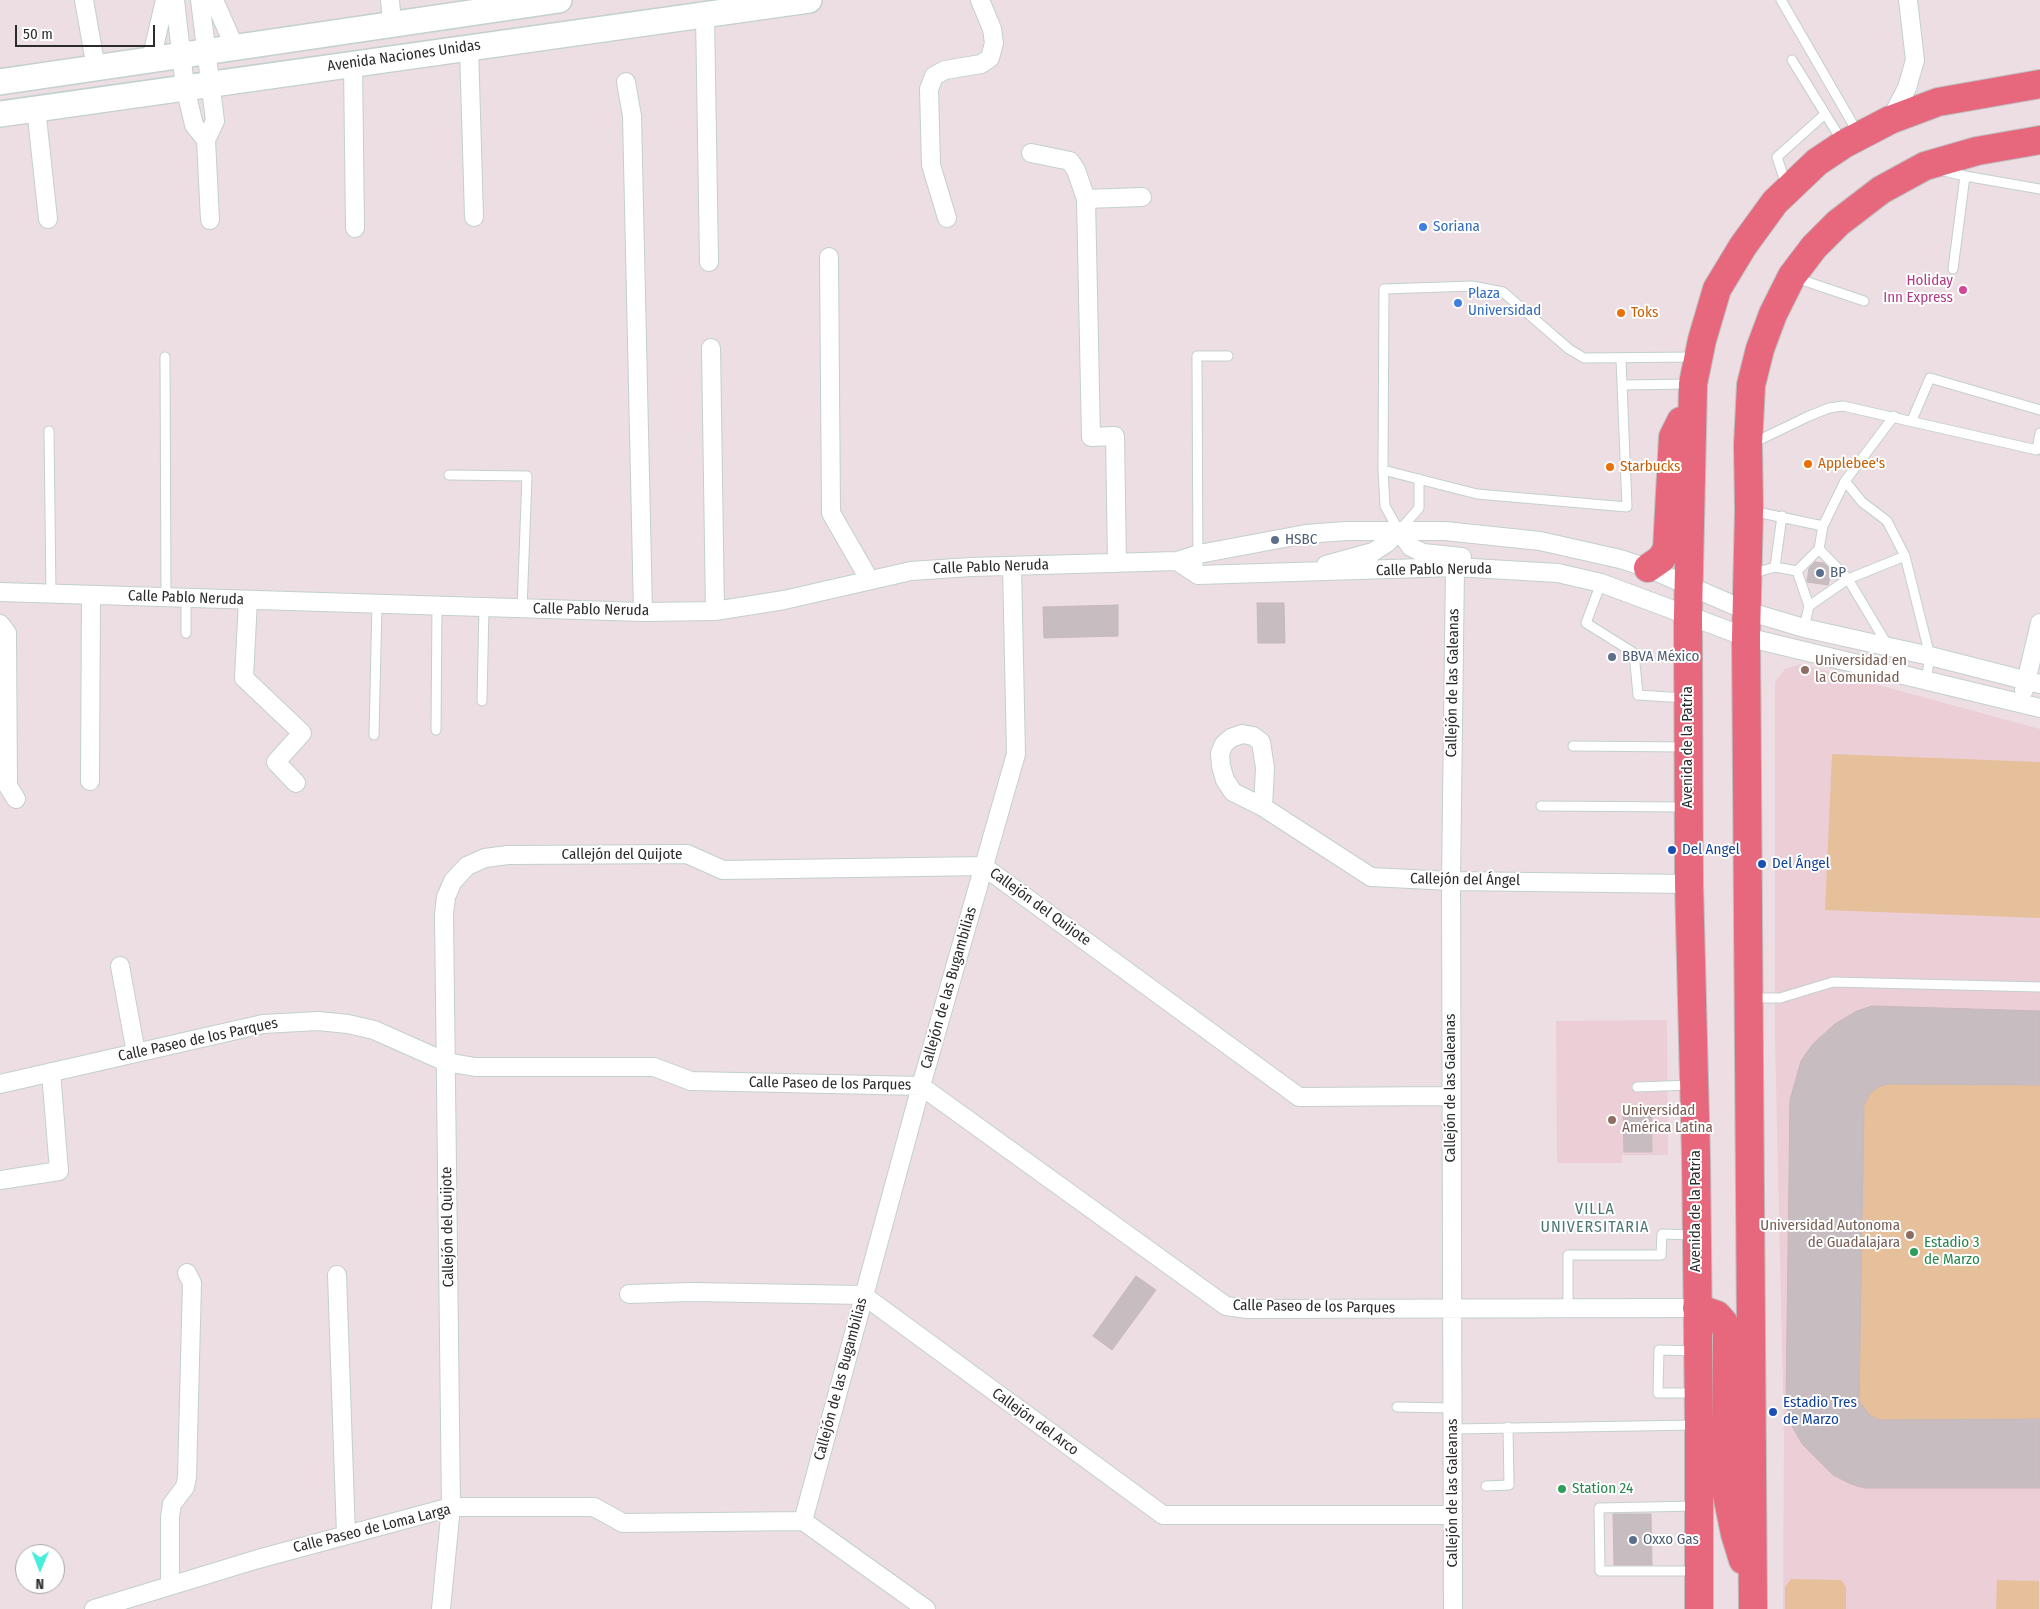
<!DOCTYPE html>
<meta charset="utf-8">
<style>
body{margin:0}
#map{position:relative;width:2040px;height:1609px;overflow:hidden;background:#ecdee3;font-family:"Fira Sans Condensed",sans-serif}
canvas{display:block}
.north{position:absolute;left:15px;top:1544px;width:50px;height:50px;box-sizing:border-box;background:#fff;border:1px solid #aaa;border-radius:50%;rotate:181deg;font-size:14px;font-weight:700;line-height:20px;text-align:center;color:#2b2b2b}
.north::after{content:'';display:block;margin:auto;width:18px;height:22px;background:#49eddb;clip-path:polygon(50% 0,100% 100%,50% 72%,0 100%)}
.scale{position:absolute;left:15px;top:25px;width:140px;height:22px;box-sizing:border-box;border:2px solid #2b2b2b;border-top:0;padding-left:6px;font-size:15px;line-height:18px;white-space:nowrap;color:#2b2b2b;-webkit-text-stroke:4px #fff;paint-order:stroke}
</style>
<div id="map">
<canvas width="2040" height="1609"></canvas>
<div class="north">N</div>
<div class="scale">50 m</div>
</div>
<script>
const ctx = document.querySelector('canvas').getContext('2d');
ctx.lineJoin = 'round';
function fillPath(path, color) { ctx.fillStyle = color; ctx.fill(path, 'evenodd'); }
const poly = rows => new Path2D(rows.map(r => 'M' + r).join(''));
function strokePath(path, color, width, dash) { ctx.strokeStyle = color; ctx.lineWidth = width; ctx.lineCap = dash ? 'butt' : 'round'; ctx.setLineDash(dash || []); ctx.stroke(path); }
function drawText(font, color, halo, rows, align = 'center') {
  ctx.font = font + ' "Fira Sans Condensed",sans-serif'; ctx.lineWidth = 4; ctx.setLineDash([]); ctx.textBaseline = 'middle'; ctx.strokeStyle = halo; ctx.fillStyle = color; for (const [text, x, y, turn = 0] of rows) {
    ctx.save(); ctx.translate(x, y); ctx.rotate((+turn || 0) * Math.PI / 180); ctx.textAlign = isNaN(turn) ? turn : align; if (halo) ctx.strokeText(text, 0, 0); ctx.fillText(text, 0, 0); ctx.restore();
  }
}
fillPath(poly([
 [1801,664,2040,729,2040,1609,1783,1609,1784,1432,1775,1039,1775,682,1785,669],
 [1667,1020,1668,1155,1622,1155,1622,1163,1557,1163,1556,1021]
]), '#ecced6');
fillPath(poly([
 [1832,754,2040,762,2040,918,1825,910],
 [1872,1006,2040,1011,2040,1488,1864,1488,1851,1484,1833,1475,1803,1445,1793,1428,1786,1405,1790,1100,1801,1061,1813,1044,1835,1024,1857,1011],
 [1791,1579,1841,1580,1846,1587,1846,1609,1785,1609,1785,1587],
 [1997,1580,2039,1581,2039,1609,1996,1609]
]), '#e5c09b');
const building = poly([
 [1815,562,1824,563,1832,571,1828,585,1807,582,1809,568,1815,562],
 [1257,603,1284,603,1285,643,1258,643,1257,603],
 [1118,605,1118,636,1044,638,1043,607,1118,605],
 [1872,1006,2040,1011,2040,1085,1888,1084,1878,1087,1870,1094,1864,1105,1859,1400,1869,1415,1879,1420,2040,1419,2040,1488,1864,1488,1851,1484,1833,1475,1803,1445,1793,1428,1786,1405,1790,1100,1801,1061,1813,1044,1835,1024,1857,1011,1872,1006],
 [1623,1109,1651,1109,1652,1152,1624,1152,1623,1109],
 [1136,1276,1156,1290,1112,1350,1093,1336,1136,1276],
 [1613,1514,1651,1514,1652,1565,1614,1565,1613,1514]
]);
fillPath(building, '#c7bcc0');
strokePath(building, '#c7b8bc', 1);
const lane = poly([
 [1781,0,1858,133],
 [1792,60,1842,141],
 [1940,170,1965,176,1953,269],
 [1965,176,2040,189],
 [1786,185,1777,157,1825,114],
 [1796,278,1864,301],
 [165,357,166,597],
 [1621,359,1627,507,1477,494,1383,470,1384,289,1472,286,1503,292,1569,349,1584,358,1696,357],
 [1624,385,1691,384],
 [1912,420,1930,378,2040,410],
 [49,431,51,594],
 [1753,443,1809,416,1829,408,1843,406,2037,450,2040,433],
 [1383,470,1385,506,1399,531,1419,508,1419,479],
 [449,475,527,476,522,609],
 [1845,481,1862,502,1887,521,1905,556,1930,656,1926,681],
 [1752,511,1823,526,1845,481,1894,416],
 [1819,549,1848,579,1888,646],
 [1775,567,1782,516],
 [1797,571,1809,606],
 [1751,574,1775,567,1797,571,1819,549,1823,526],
 [1198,575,1197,356,1228,356],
 [1601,583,1586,623,1634,653,1638,695,1685,698],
 [186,598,186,633],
 [1804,628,1809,606,1848,579,1905,556],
 [482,701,484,607],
 [436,730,437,606],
 [374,735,377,604],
 [1573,746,1685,747],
 [1541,806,1686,807],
 [1751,998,1780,998,1833,982,2040,987],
 [1637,1087,1691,1085],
 [1568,1308,1568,1255,1661,1255,1662,1234,1694,1235],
 [1695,1393,1658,1393,1659,1350,1696,1351],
 [1397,1407,1452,1408],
 [1453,1429,1696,1425],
 [1486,1486,1509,1485,1508,1427],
 [1696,1571,1600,1571,1599,1508,1696,1506]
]);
const street = poly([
 [84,0,96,68],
 [175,0,185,87,194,125,206,140],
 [200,0,215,121,206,140,210,220],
 [214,0,235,48],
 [390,0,392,24],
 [705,14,709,262],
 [469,47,474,217],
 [151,60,165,0],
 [353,64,355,228],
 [626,82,632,116,643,612],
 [36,108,48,219],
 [1890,120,1907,88,1915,60,1908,0],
 [1031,153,1070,161,1076,170,1086,199],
 [947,218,931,165,929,89,934,76,945,70,981,64,990,58,994,43,992,29,980,0],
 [829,257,831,513,869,579],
 [711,348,715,611],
 [1177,561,1198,575,1455,567,1558,573,1601,583,1746,637,2040,708],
 [1117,563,1115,436,1091,437,1086,199,1142,197],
 [1326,565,1373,552,1387,543,1399,531,1411,547,1423,553,1462,557],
 [0,592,643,612,715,611,784,600,911,571,971,567,1177,561,1199,554,1306,534,1346,531,1445,531,1540,541,1620,559,1648,568,1747,611,1804,628,1930,656,2040,684],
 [248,600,244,678,302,733,276,762,296,783],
 [0,624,7,633,8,786,16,799],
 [2024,690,2040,623],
 [90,781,91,595],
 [1263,807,1265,768,1261,742,1253,736,1242,734,1231,738,1224,744,1220,753,1221,766,1225,780,1233,792,1263,807,1371,877,1451,881,1689,884],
 [120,966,136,1053],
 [0,1084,263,1024,318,1021,348,1024,374,1030,446,1062,475,1067,654,1067,691,1081,921,1086,1226,1306,1247,1309,1697,1308],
 [0,1180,59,1171,51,1072],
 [337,1275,346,1535],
 [629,1294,691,1292,863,1295,1163,1515,1453,1515],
 [803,1521,921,1086,1016,754,1012,566],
 [170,1586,170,1517,172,1504,185,1487,187,1477,192,1283,187,1273],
 [94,1609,258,1559,451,1507,594,1507,623,1523,803,1521,926,1609],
 [441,1609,451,1507,444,914,446,897,453,881,467,866,485,858,508,855,687,854,723,870,983,866,1299,1097,1451,1096],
 [1453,1609,1451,881,1455,567]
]);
const secondary = poly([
 [0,82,559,0],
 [0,114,809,0]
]);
const primary = poly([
 [1648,568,1661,559,1667,549,1673,437,1681,421],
 [1697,1308,1717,1315,1724,1323,1727,1333,1727,1495,1735,1534,1743,1560],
 [1699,1609,1699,1424,1696,1157,1689,884,1688,615,1693,384,1702,340,1717,289,1743,246,1775,202,1817,162,1844,144,1890,120,1938,102,2040,84],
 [1753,1609,1746,637,1749,510,1748,445,1751,385,1760,349,1773,314,1792,276,1814,247,1838,223,1881,190,1925,166,1977,151,2040,140]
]);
strokePath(lane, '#c2d0cf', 11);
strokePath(street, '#c2d0cf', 20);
strokePath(secondary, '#c2d0cf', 28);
strokePath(primary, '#bfbfbf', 30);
strokePath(lane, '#fff', 9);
strokePath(street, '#fff', 18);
strokePath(secondary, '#fff', 25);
strokePath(primary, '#e7677c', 28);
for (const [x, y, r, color] of [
 [1423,227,5,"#3f7fe0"],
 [1963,290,5,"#d1479c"],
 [1458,303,5,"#3f7fe0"],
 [1621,313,5,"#e8710a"],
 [1808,464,5,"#e8710a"],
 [1610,467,5,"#e8710a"],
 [1275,540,5,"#5c6f8a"],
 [1820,573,5,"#5c6f8a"],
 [1612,657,5,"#5c6f8a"],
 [1805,670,5,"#8d6e63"],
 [1672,850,5,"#1a4fb4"],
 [1762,864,5,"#1a4fb4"],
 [1612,1120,5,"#8d6e63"],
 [1910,1235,5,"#8d6e63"],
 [1914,1252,5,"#2e9e5b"],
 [1773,1412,5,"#1a4fb4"],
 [1562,1489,5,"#2e9e5b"],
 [1633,1540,5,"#5c6f8a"]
]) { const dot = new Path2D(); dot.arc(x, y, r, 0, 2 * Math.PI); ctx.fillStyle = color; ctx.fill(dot); strokePath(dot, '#fff', 2); }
drawText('15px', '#2b2b2b', '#fff', [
 ["Avenida Naciones Unidas",404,56,-8],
 ["Calle Pablo Neruda",991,567,-2],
 ["Calle Pablo Neruda",1434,570,-1],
 ["Calle Pablo Neruda",186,598,2],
 ["Calle Pablo Neruda",591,610,1],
 ["Callejón de las Galeanas",1453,683,-89],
 ["Avenida de la Patria",1688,747,-90],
 ["Callejón del Quijote",622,855],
 ["Callejón del Ángel",1465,880,1],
 ["Callejón del Quijote",1040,907,36],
 ["Callejón de las Bugambilias",949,988,-74],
 ["Calle Paseo de los Parques",198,1040,-12],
 ["Calle Paseo de los Parques",830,1084,1],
 ["Callejón de las Galeanas",1451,1088,-90],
 ["Avenida de la Patria",1696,1211,-90],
 ["Callejón del Quijote",448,1227,-91],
 ["Calle Paseo de los Parques",1314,1307,1],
 ["Callejón de las Bugambilias",841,1379,-75],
 ["Callejón del Arco",1035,1422,36],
 ["Callejón de las Galeanas",1453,1493,-90],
 ["Calle Paseo de Loma Larga",372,1529,-14]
]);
drawText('15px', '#366cbe', '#fff', [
 ["Soriana",1433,227],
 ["Plaza",1468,294],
 ["Universidad",1468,311]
], 'left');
drawText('15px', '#b23c85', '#fff', [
 ["Holiday",1953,281],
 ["Inn Express",1953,298]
], 'right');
drawText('15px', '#c56008', '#fff', [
 ["Toks",1631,313],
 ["Applebee's",1818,464],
 ["Starbucks",1620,467]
], 'left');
drawText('15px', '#4e5e75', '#fff', [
 ["HSBC",1285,540],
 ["BP",1830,573],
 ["BBVA México",1622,657],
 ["Oxxo Gas",1643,1540]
], 'left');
drawText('15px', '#785e54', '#fff', [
 ["Universidad en",1815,661],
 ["la Comunidad",1815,678],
 ["Universidad",1622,1111],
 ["América Latina",1622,1128],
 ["Universidad Autonoma",1900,1226,"right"],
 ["de Guadalajara",1900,1243,"right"]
], 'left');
drawText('15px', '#164399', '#fff', [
 ["Del Angel",1682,850],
 ["Del Ángel",1772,864],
 ["Estadio Tres",1783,1403],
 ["de Marzo",1783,1420]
], 'left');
drawText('15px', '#27864d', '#fff', [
 ["Estadio 3",1924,1243],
 ["de Marzo",1924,1260],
 ["Station 24",1572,1489]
], 'left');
ctx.letterSpacing = '1px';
drawText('16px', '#4e7874', '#fff', [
 ["VILLA",1595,1210],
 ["UNIVERSITARIA",1595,1228]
]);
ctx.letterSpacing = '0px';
</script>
